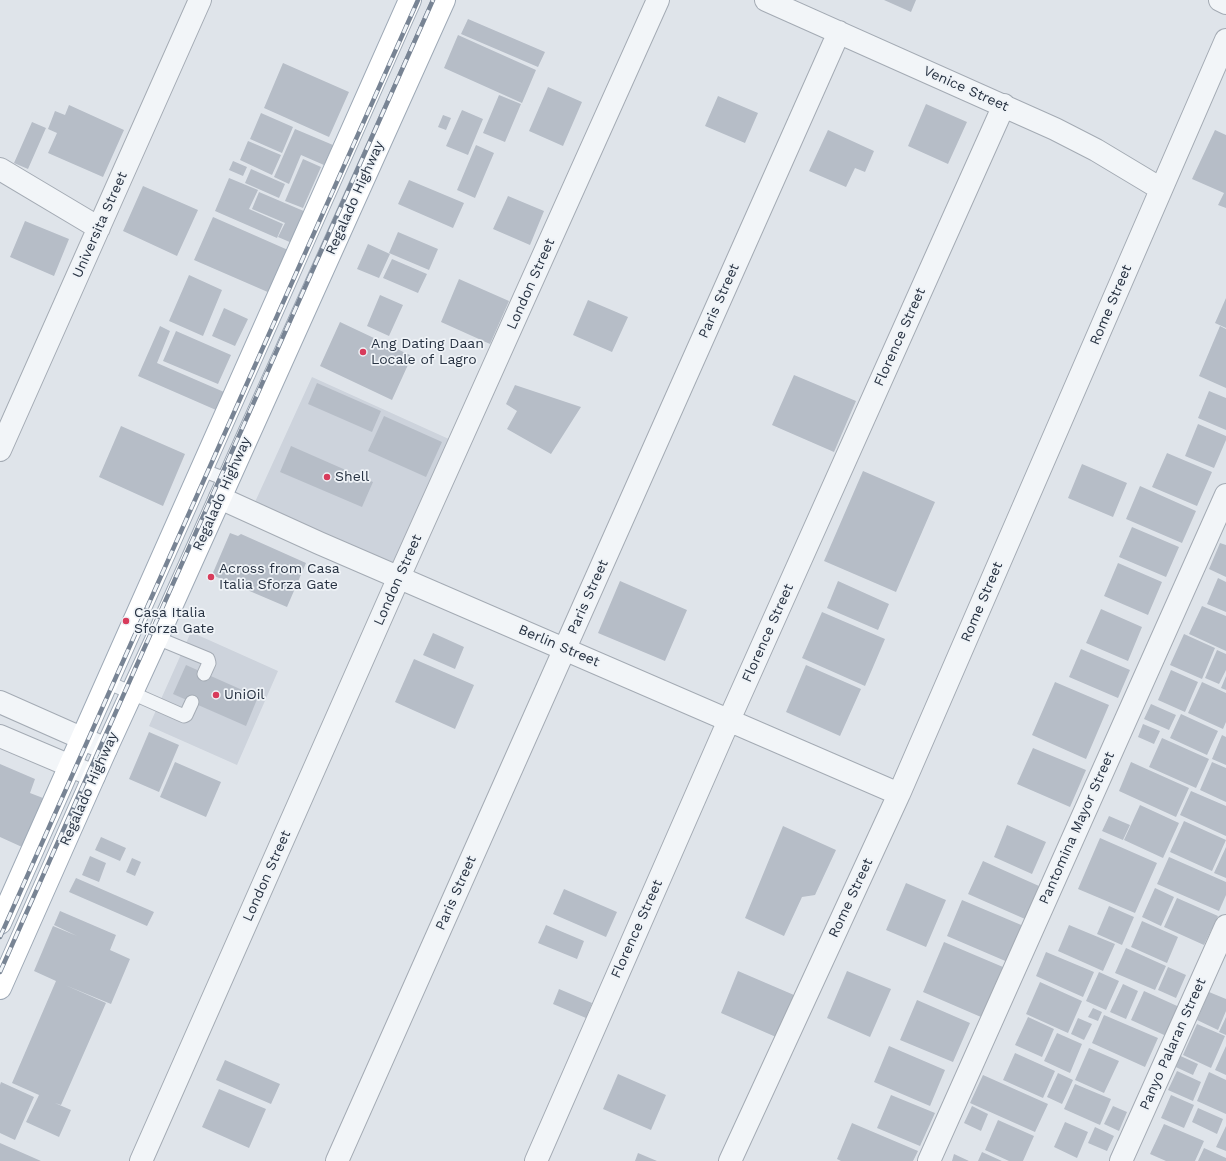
<!DOCTYPE html>
<style>
body{margin:0}
canvas{display:block;background:#dfe4ea}
</style>
<canvas width="1226" height="1161"></canvas>
<script>
const ctx = document.querySelector('canvas').getContext('2d');
ctx.lineJoin = 'round';
function fillPath(path, color) { ctx.fillStyle = color; ctx.fill(path, 'evenodd'); }
const poly = rows => new Path2D(rows.map(r => 'M' + r).join(''));
function strokePath(path, color, width, dash) { ctx.strokeStyle = color; ctx.lineWidth = width; ctx.lineCap = dash ? 'butt' : 'round'; ctx.setLineDash(dash || []); ctx.stroke(path); }
function drawText(font, color, halo, rows, align = 'center') {
  ctx.font = font + ' "Work Sans",sans-serif'; ctx.lineWidth = 3.5; ctx.setLineDash([]); ctx.textBaseline = 'middle'; ctx.strokeStyle = halo; ctx.fillStyle = color; for (const [text, x, y, turn = 0] of rows) {
    ctx.save(); ctx.translate(x, y); ctx.rotate((+turn || 0) * Math.PI / 180); ctx.textAlign = isNaN(turn) ? turn : align; if (halo) ctx.strokeText(text, 0, 0); ctx.fillText(text, 0, 0); ctx.restore();
  }
}
fillPath(poly([
 [312,377,451,440,394,565,255,502],
 [191,632,278,671,237,765,149,726]
]), '#cdd3dc');
fillPath(poly([
 [884,0,916,0,911,12],
 [468,19,545,52,538,67,461,34],
 [458,35,536,70,522,103,444,68],
 [283,63,349,92,329,137,264,108],
 [548,87,582,102,563,146,529,131],
 [499,95,521,104,505,142,483,133],
 [718,96,758,113,745,143,705,126],
 [926,104,967,122,948,164,908,146],
 [69,105,124,130,103,177,48,153,57,133,48,129,55,111,65,115],
 [462,110,483,119,468,155,446,146],
 [261,113,293,127,282,153,250,139],
 [443,115,451,118,446,130,438,127],
 [32,122,46,128,28,169,14,163],
 [295,129,333,145,324,165,301,155,289,184,274,177],
 [828,130,874,151,865,172,855,168,846,187,809,171],
 [1215,130,1226,135,1226,208,1218,205,1224,193,1192,179],
 [248,141,281,155,272,175,240,160],
 [476,145,494,153,475,198,457,190],
 [303,159,321,167,303,208,285,201],
 [233,161,247,167,243,176,229,170],
 [251,169,285,184,279,198,245,183],
 [229,178,258,190,249,209,283,224,277,238,215,211],
 [409,180,464,203,453,228,398,204],
 [143,186,198,210,177,256,123,231],
 [259,192,306,212,292,243,278,237,285,223,252,209],
 [508,196,544,211,530,245,493,229],
 [213,217,288,250,270,293,194,260],
 [25,221,69,239,54,276,10,257],
 [398,232,438,249,429,270,389,253],
 [368,244,390,254,379,278,357,269],
 [392,259,427,274,418,293,383,278],
 [189,275,222,290,203,336,169,321],
 [459,279,509,301,490,344,441,322],
 [380,295,403,305,389,336,367,326],
 [1226,298,1226,328,1215,323],
 [588,300,628,317,612,352,573,335],
 [224,308,248,319,235,346,212,336],
 [340,322,412,356,392,400,320,366],
 [160,326,170,331,157,363,224,392,216,410,138,376],
 [1220,326,1226,329,1226,388,1199,376],
 [176,331,231,355,218,384,163,361],
 [794,375,856,401,834,452,772,425],
 [317,383,381,411,372,432,308,404],
 [515,385,581,407,551,454,507,429,517,411,506,404],
 [1209,391,1226,398,1226,430,1198,418],
 [384,416,442,442,426,477,368,451],
 [1198,424,1226,436,1226,440,1214,468,1185,456],
 [121,426,185,454,163,506,99,477],
 [291,446,373,482,362,507,280,472],
 [1167,453,1212,472,1197,506,1152,487],
 [1082,464,1127,483,1113,517,1068,498],
 [863,471,935,502,896,592,824,561],
 [1140,486,1196,511,1182,543,1126,519],
 [1132,527,1179,547,1166,577,1119,557],
 [230,533,238,536,241,534,306,563,287,607,212,575],
 [1220,543,1226,545,1226,577,1209,569],
 [1118,563,1162,582,1148,615,1104,596],
 [1218,578,1226,582,1226,612,1207,604],
 [620,581,687,610,665,661,598,633],
 [838,581,889,604,878,630,827,608],
 [1202,606,1226,616,1226,651,1189,634],
 [1101,609,1142,627,1128,661,1086,643],
 [822,612,885,639,865,686,802,658],
 [433,633,464,647,455,669,423,655],
 [1184,634,1215,648,1202,679,1170,665],
 [1081,649,1130,670,1118,698,1069,677],
 [1217,650,1226,654,1226,670,1219,684,1205,678],
 [414,659,474,685,455,729,395,702],
 [186,665,258,697,246,726,173,694],
 [806,665,861,689,840,736,786,712],
 [1171,670,1198,682,1185,712,1158,700],
 [1226,676,1226,690,1221,688],
 [1055,682,1109,705,1086,759,1032,735],
 [1202,682,1226,693,1226,722,1223,729,1188,713],
 [1151,704,1176,715,1169,730,1144,719],
 [1181,714,1218,731,1207,755,1170,738],
 [1143,724,1160,731,1154,744,1138,737],
 [149,732,179,745,159,792,129,779],
 [1222,735,1226,737,1226,765,1212,759],
 [1162,738,1209,759,1196,788,1149,767],
 [1033,748,1086,770,1070,807,1017,784],
 [175,762,221,782,206,817,160,797],
 [1131,762,1189,788,1176,817,1119,791],
 [1212,762,1226,768,1226,802,1200,790],
 [0,764,35,779,30,793,43,798,22,847,0,837],
 [1191,791,1226,806,1226,836,1180,815],
 [1140,805,1179,823,1163,858,1124,840],
 [1109,816,1130,825,1123,840,1102,831],
 [1184,821,1226,840,1212,871,1170,852],
 [1007,825,1046,842,1032,874,994,857],
 [783,826,836,850,815,895,802,897,784,936,745,918],
 [101,837,126,848,120,861,95,850],
 [1100,838,1157,863,1135,913,1078,889],
 [1226,847,1226,878,1214,873],
 [90,856,106,863,99,882,82,875],
 [1169,857,1226,882,1226,895,1219,911,1157,884],
 [132,858,141,862,135,876,126,872],
 [983,861,1039,886,1025,919,968,894],
 [76,878,154,912,147,926,69,892],
 [906,883,946,900,926,947,886,930],
 [1155,888,1174,897,1161,926,1142,917],
 [564,889,617,912,606,937,553,914],
 [1177,898,1218,916,1204,945,1164,927],
 [962,900,1026,927,1010,963,947,936],
 [1109,906,1134,917,1122,945,1097,934],
 [60,911,116,935,110,950,130,959,111,1004,65,985,106,1003,61,1105,55,1103,71,1110,59,1137,26,1122,39,1095,12,1083,56,981,34,971,53,926,77,936,54,925],
 [1142,921,1178,937,1167,963,1131,947],
 [546,925,584,941,577,959,538,943],
 [1069,925,1115,944,1103,971,1058,951],
 [944,942,1003,967,981,1017,923,992],
 [1126,948,1166,966,1155,990,1115,973],
 [1046,952,1094,972,1083,997,1036,976],
 [1168,967,1186,975,1176,998,1158,990],
 [738,971,794,995,776,1037,721,1013],
 [847,971,891,989,870,1037,827,1018],
 [1099,972,1119,981,1106,1010,1086,1001],
 [1040,982,1082,1001,1068,1033,1026,1014],
 [1123,984,1138,991,1126,1019,1110,1012],
 [559,989,592,1003,586,1018,553,1004],
 [1144,991,1186,1010,1173,1039,1131,1020],
 [1209,992,1226,999,1226,1011,1218,1030,1197,1020],
 [917,1000,970,1023,953,1062,900,1040],
 [1093,1008,1102,1012,1098,1021,1088,1017],
 [1104,1015,1158,1038,1145,1067,1092,1043],
 [1028,1017,1054,1029,1042,1057,1015,1045],
 [1226,1017,1226,1035,1219,1032],
 [1078,1018,1092,1024,1084,1040,1071,1034],
 [1197,1024,1225,1036,1211,1068,1183,1055],
 [1057,1033,1082,1044,1070,1073,1044,1061],
 [889,1046,945,1070,930,1106,874,1082],
 [1226,1046,1226,1075,1215,1070],
 [1089,1048,1119,1061,1104,1093,1075,1080],
 [1172,1052,1198,1064,1193,1075,1167,1063],
 [1015,1053,1055,1071,1043,1098,1003,1080],
 [225,1060,280,1084,271,1104,216,1080],
 [1177,1071,1201,1082,1193,1101,1168,1090],
 [1209,1072,1226,1080,1226,1114,1197,1101],
 [1058,1073,1073,1080,1062,1104,1047,1097],
 [618,1074,666,1095,651,1130,603,1109],
 [983,1075,1048,1104,1035,1132,970,1103],
 [1,1082,34,1097,15,1140,0,1133,0,1085],
 [1075,1084,1111,1099,1100,1125,1064,1109],
 [219,1089,266,1109,249,1148,202,1127],
 [891,1095,935,1113,920,1146,877,1128],
 [1171,1095,1194,1105,1184,1128,1161,1118],
 [972,1106,988,1114,981,1131,964,1123],
 [1113,1106,1127,1112,1119,1131,1104,1124],
 [1198,1108,1223,1119,1217,1134,1192,1122],
 [998,1120,1034,1136,1023,1161,1009,1161,985,1150],
 [1065,1122,1088,1132,1077,1158,1054,1147],
 [852,1123,918,1151,913,1161,841,1161,837,1159],
 [1164,1124,1204,1141,1195,1161,1166,1161,1150,1154],
 [1226,1126,1226,1151,1216,1147],
 [1095,1127,1114,1136,1107,1151,1088,1143],
 [0,1143,41,1161,0,1161],
 [1204,1148,1226,1158,1226,1161,1198,1161],
 [982,1152,1002,1161,978,1161],
 [638,1153,657,1161,635,1161],
 [954,1154,969,1161,952,1161]
]), '#b6bdc7');
const service = poly([
 [202,470,228,480],
 [157,638,208,659,209,663,204,674],
 [107,682,184,716,186,715,192,702]
]);
const minor = poly([
 [766,0,1055,129,1096,150,1161,189],
 [1220,0,1226,3],
 [0,169,99,228],
 [0,450,200,0],
 [220,498,319,543,899,794],
 [0,702,106,749],
 [0,736,94,776],
 [141,1161,399,577,658,0],
 [337,1161,839,32],
 [536,1161,729,720,1004,105],
 [730,1161,899,794,1226,40],
 [929,1161,1226,495],
 [1121,1161,1226,926]
]);
const primary = poly([
 [0,923,410,0],
 [0,988,106,749,157,638,444,0]
]);
strokePath(service, '#a4abb4', 15);
strokePath(minor, '#a4abb4', 24);
strokePath(primary, '#9ea9b6', 24);
strokePath(service, '#f2f5f8', 13);
strokePath(minor, '#f2f5f8', 22);
strokePath(primary, '#fff', 22);
const rail = poly([
 [0,937,418,0],
 [0,972,433,0]
]);
strokePath(rail, '#788494', 4.5);
strokePath(rail, '#eff3f7', 3, [9]);
for (const [x, y, r, color] of [
 [363,352,4,"#d83b5b"],
 [327,477,4,"#d83b5b"],
 [211,577,4,"#d83b5b"],
 [126,621,4,"#d83b5b"],
 [216,695,4,"#d83b5b"]
]) { const dot = new Path2D(); dot.arc(x, y, r, 0, 2 * Math.PI); ctx.fillStyle = color; ctx.fill(dot); strokePath(dot, '#eff3f7', 1.5); }
drawText('14px', '#273242', '#eff3f7', [
 ["Venice Street",966,89,24],
 ["Regalado Highway",355,198,-66],
 ["Universita Street",100,225,-66],
 ["London Street",531,284,-66],
 ["Paris Street",719,301,-66],
 ["Rome Street",1111,305,-67],
 ["Florence Street",900,337,-66],
 ["Regalado Highway",222,494,-66],
 ["London Street",398,580,-66],
 ["Paris Street",588,597,-66],
 ["Rome Street",982,602,-67],
 ["Florence Street",768,633,-66],
 ["Berlin Street",559,646,23],
 ["Regalado Highway",89,789,-66],
 ["Pantomina Mayor Street",1077,828,-66],
 ["London Street",267,876,-66],
 ["Paris Street",456,893,-66],
 ["Rome Street",851,898,-65],
 ["Florence Street",637,929,-66],
 ["Panyo Palaran Street",1173,1044,-66]
]);
drawText('14px', '#273242', '#eff3f7', [
 ["Ang Dating Daan",371,344],
 ["Locale of Lagro",371,360],
 ["Shell",335,477],
 ["Across from Casa",219,569],
 ["Italia Sforza Gate",219,585],
 ["Casa Italia",134,613],
 ["Sforza Gate",134,629],
 ["UniOil",224,695]
], 'left');
</script>
